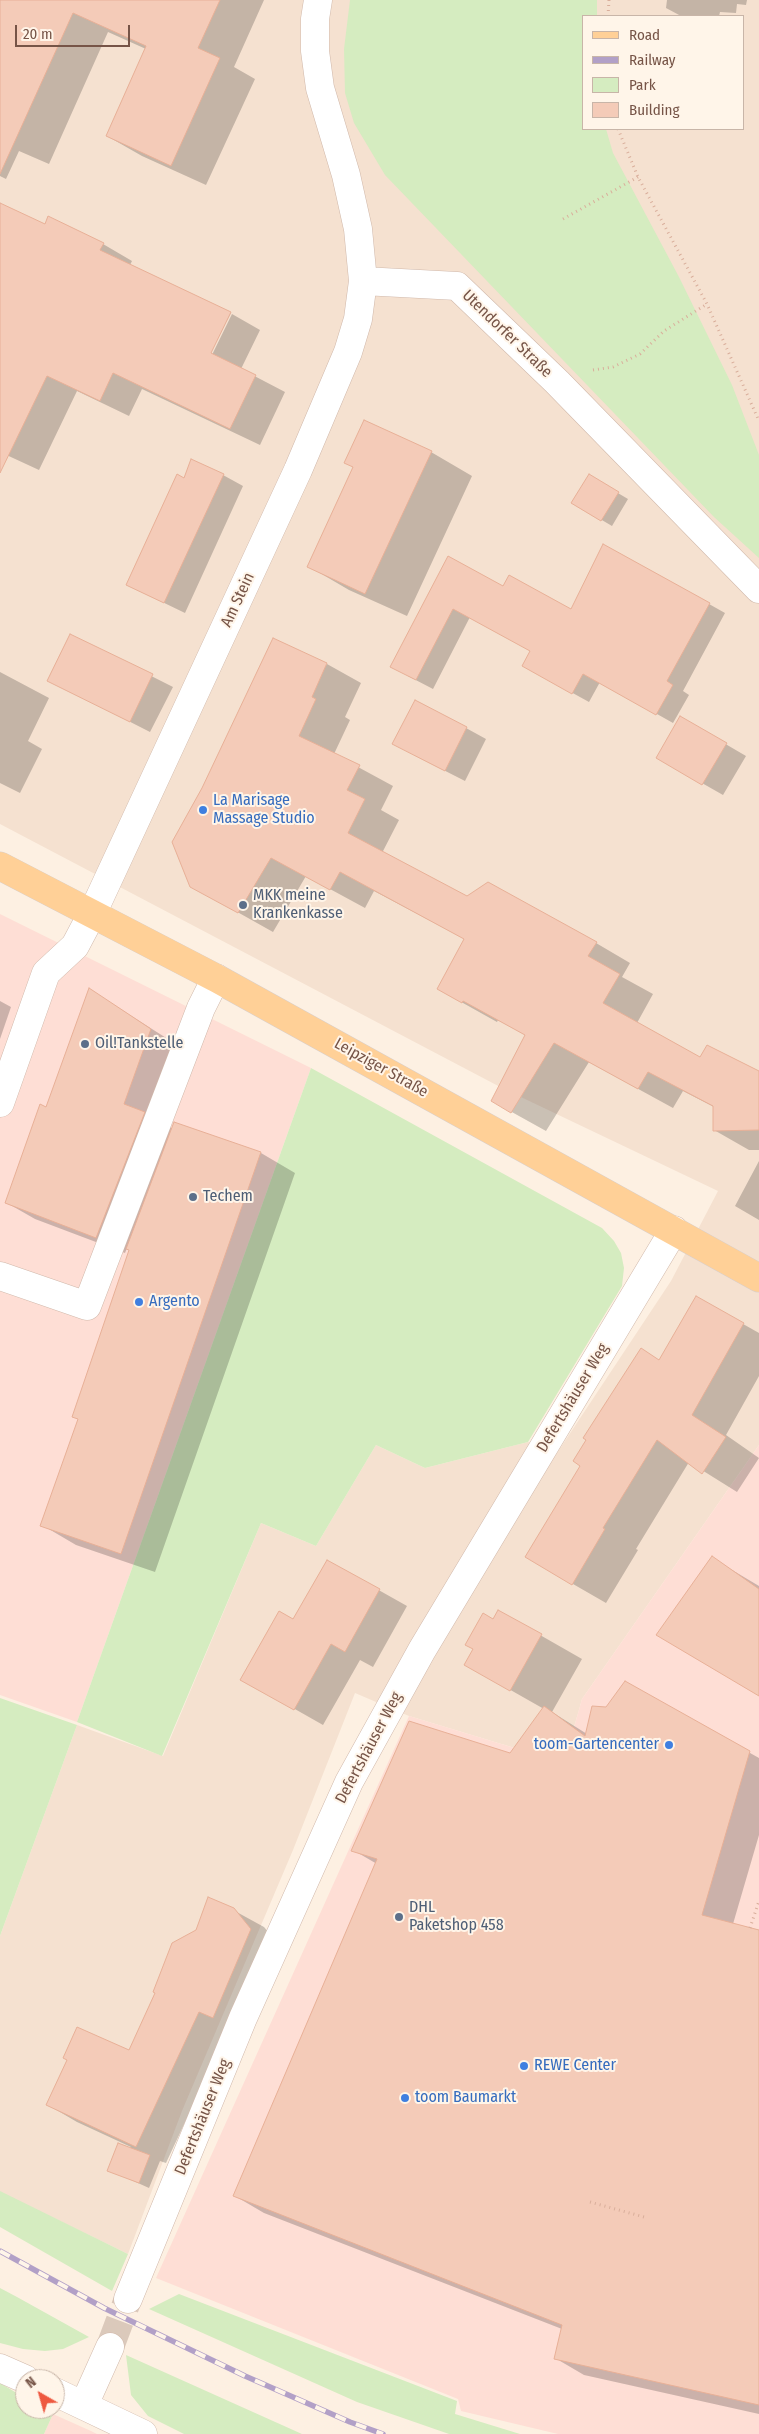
<!DOCTYPE html>
<meta charset="utf-8">
<style>
body{margin:0}
#map{position:relative;width:759px;height:2434px;overflow:hidden;background:#fdf0e2;font-family:"Fira Sans Condensed",sans-serif}
canvas{display:block}
.legend{position:absolute;left:582px;top:15px;width:162px;height:115px;box-sizing:border-box;background:#fff5e9;border:1px solid #c8b5a8;margin:0;padding:6px 9px;list-style:none;font-size:15px;color:#765447}
.legend li{display:flex;align-items:center;gap:10px;height:25px}
.legend b{width:25px;border:1px solid #c8b5a8}
.north{position:absolute;left:15px;top:2369px;width:50px;height:50px;box-sizing:border-box;background:#fff5e9;border:1px solid #c8b5a8;border-radius:50%;rotate:322deg;font-size:14px;font-weight:700;line-height:20px;text-align:center;color:#765447}
.north::after{content:'';display:block;margin:auto;width:18px;height:22px;background:#ee5940;clip-path:polygon(50% 0,100% 100%,50% 72%,0 100%)}
.scale{position:absolute;left:15px;top:25px;width:115px;height:22px;box-sizing:border-box;border:2px solid #765447;border-top:0;padding-left:6px;font-size:15px;line-height:18px;white-space:nowrap;color:#765447;-webkit-text-stroke:4px #fff5e9;paint-order:stroke}
</style>
<div id="map">
<canvas width="759" height="2434"></canvas>
<ul class="legend">
<li><b style="height:6px;background:#ffd097"></b>Road</li>
<li><b style="height:6px;background:#b2a0c7"></b>Railway</li>
<li><b style="height:14px;background:#d5ecc0"></b>Park</li>
<li><b style="height:14px;background:#f4cbb8"></b>Building</li>
</ul>
<div class="north">N</div>
<div class="scale">20 m</div>
</div>
<script>
const ctx = document.querySelector('canvas').getContext('2d');
ctx.lineJoin = 'round';
function fillPath(path, color) { ctx.fillStyle = color; ctx.fill(path, 'evenodd'); }
const poly = rows => new Path2D(rows.map(r => 'M' + r).join(''));
function strokePath(path, color, width, dash) { ctx.strokeStyle = color; ctx.lineWidth = width; ctx.lineCap = dash ? 'butt' : 'round'; ctx.setLineDash(dash || []); ctx.stroke(path); }
function drawText(font, color, halo, rows, align = 'center') {
  ctx.font = font + ' "Fira Sans Condensed",sans-serif'; ctx.lineWidth = 4; ctx.setLineDash([]); ctx.textBaseline = 'middle'; ctx.strokeStyle = halo; ctx.fillStyle = color; for (const [text, x, y, turn = 0] of rows) {
    ctx.save(); ctx.translate(x, y); ctx.rotate((+turn || 0) * Math.PI / 180); ctx.textAlign = isNaN(turn) ? turn : align; if (halo) ctx.strokeText(text, 0, 0); ctx.fillText(text, 0, 0); ctx.restore();
  }
}
fillPath(poly([
 [0,0,759,0,759,1445,582,1699,564,1763,409,1716,355,1693,293,1850,182,2111,128,2254,0,2192,0,1936,77,1725,163,1756,261,1523,316,1546,376,1445,425,1468,528,1442,555,1456,671,1281,718,1191,504,1089,0,824],
 [583,16,743,16,743,129,583,129]
]), '#f5e1d0');
fillPath(poly([
 [0,914,311,1068,77,1722,0,1695],
 [759,1445,759,2434,558,2434,461,2411,458,2399,156,2278,409,1716,564,1763,582,1699],
 [53,2414,91,2431,97,2434,44,2434]
]), '#feded5');
fillPath(poly([
 [350,0,597,0,597,16,583,16,583,129,606,129,613,153,679,277,732,385,759,455,759,558,714,517,385,175,354,123,345,93,344,49],
 [311,1068,602,1228,614,1241,621,1253,624,1268,622,1286,528,1442,425,1468,376,1445,316,1546,261,1523,162,1756,77,1722],
 [0,1698,77,1725,0,1936],
 [0,2191,128,2254,112,2291,0,2227],
 [0,2288,17,2297,89,2337,63,2349,45,2351,23,2349,0,2343],
 [179,2294,457,2401,455,2414,520,2434,449,2434,357,2402,149,2309],
 [126,2355,302,2434,184,2434,148,2416,131,2395],
 [0,2383,25,2398,25,2409,45,2409,53,2414,44,2434,0,2434]
]), '#d5ecc0');
fillPath(poly([
 [0,0,264,0,234,67,255,79,206,185,142,156,107,136,146,49,108,32,49,164,19,151,6,179,0,176],
 [667,0,747,0,746,5,737,4,736,13,720,12,719,16,681,16,666,8],
 [0,204,45,226,103,244,132,261,130,265,231,313,207,358,210,359,232,314,260,330,241,369,285,392,260,445,142,389,129,416,77,391,39,470,0,452],
 [431,452,472,476,407,616,349,590,308,566],
 [223,475,243,486,185,613,127,585,184,479],
 [589,476,628,499,612,526,573,503],
 [448,557,503,588,572,610,709,604,725,613,683,691,689,695,673,723,600,682,589,702,540,675,532,651,470,617,433,689,408,676],
 [70,635,173,687,150,732,48,680],
 [327,664,361,683,345,717,350,720,334,754,393,786,381,810,399,820,382,853,467,898,596,943,630,963,622,977,653,994,637,1023,701,1059,759,1073,759,1150,749,1150,714,1130,714,1107,683,1091,673,1108,589,1062,546,1131,492,1101,526,1035,498,1020,497,1022,438,989,465,939,374,891,365,908,306,876,273,932,191,886],
 [0,672,49,698,28,741,42,749,20,793,0,783],
 [681,718,746,756,723,795,658,758],
 [466,728,486,739,465,781,414,755],
 [90,990,179,1046,153,1118,173,1129,175,1123,261,1153,295,1173,155,1572,76,1545,42,1525,79,1419,73,1416,131,1250,127,1248,125,1253,35,1219,7,1203,47,1109],
 [0,1001,11,1007,0,1039],
 [759,1161,759,1220,735,1206],
 [697,1298,759,1333,759,1376,726,1435,759,1458,737,1492,689,1462,636,1549,638,1550,606,1603,573,1584,582,1466,660,1361],
 [712,1558,759,1586,759,1695],
 [327,1561,407,1606,373,1667,360,1660,323,1725,242,1679,294,1621],
 [498,1611,582,1659,552,1712,587,1734,625,1683,759,1758,759,1835,733,1924,759,1930,759,2414,584,2375,555,2358,562,2329,264,2213,235,2196,377,1864,353,1850,511,1755,544,1709,507,1688,493,1620],
 [233,1910,264,1927,281,1947,229,2028,166,2163,160,2161,149,2188,109,2170,131,2147,77,2122,48,2105,130,2052]
]), '#0003');
const building = poly([
 [0,0,220,0,198,48,220,58,171,166,106,136,146,46,73,13,0,174,0,0],
 [0,203,45,224,48,216,104,243,100,250,231,312,211,353,256,375,230,429,113,373,100,401,47,376,0,473,0,203],
 [364,420,432,451,365,594,307,567,353,467,344,463,364,420],
 [191,459,224,474,164,603,126,585,177,474,184,478,191,459],
 [589,474,619,492,601,521,571,503,589,474],
 [603,544,710,603,667,681,673,685,656,715,583,674,572,694,522,666,530,651,453,609,416,680,390,667,448,556,503,586,509,575,571,609,603,544],
 [70,634,153,674,130,722,47,681,70,634],
 [273,638,327,663,312,697,316,699,299,736,360,765,347,790,365,799,348,833,467,896,488,882,597,942,588,956,620,974,603,1003,700,1057,707,1045,759,1071,759,1130,713,1131,713,1106,648,1072,638,1089,554,1043,511,1113,491,1101,525,1035,463,1001,462,1003,437,989,464,939,340,872,330,890,271,858,238,913,190,887,172,842,202,788,273,638],
 [415,700,467,727,445,771,392,744,415,700],
 [680,716,727,743,702,785,656,758,680,716],
 [89,988,151,1029,124,1104,145,1112,96,1238,5,1203,40,1104,46,1107,89,988],
 [174,1122,261,1152,121,1554,40,1526,78,1419,72,1417,129,1250,126,1249,174,1122],
 [696,1296,744,1323,692,1415,726,1437,702,1474,657,1440,603,1528,605,1529,572,1585,525,1557,580,1466,573,1461,586,1440,583,1438,641,1348,659,1360,696,1296],
 [712,1556,759,1589,759,1696,656,1635,712,1556],
 [327,1560,380,1589,345,1652,331,1644,294,1710,240,1680,279,1611,293,1619,327,1560],
 [498,1610,542,1634,510,1691,464,1665,473,1649,465,1645,483,1613,493,1619,498,1610],
 [625,1681,750,1751,702,1915,759,1930,759,2405,554,2359,562,2325,233,2196,377,1859,351,1851,409,1721,510,1753,544,1706,585,1736,592,1706,606,1707,625,1681],
 [208,1897,234,1908,251,1929,213,2018,199,2012,136,2147,46,2105,67,2060,63,2058,77,2027,129,2050,155,1993,153,1992,172,1943,196,1930,208,1897],
 [118,2143,150,2155,139,2183,107,2171,118,2143]
]);
fillPath(building, '#f4cbb8');
strokePath(building, '#e8b097', 1);
strokePath(poly([
 [110,2347,128,2299]
]), '#dbc9bb', 28, [28, 14]);
const minor = poly([
 [363,281,457,286,557,382,759,589],
 [0,1103,46,973,75,946,93,912,298,470,348,352,358,319,363,281,358,229,346,175,320,88,315,51,315,19,318,0],
 [0,1276,87,1306,201,1008,216,978],
 [128,2299,243,2018,349,1782,422,1650,674,1230],
 [0,2368,25,2379],
 [55,2392,143,2434],
 [84,2405,110,2347]
]);
const major = poly([
 [0,866,216,978,759,1278]
]);
strokePath(minor, '#d1b9ab', 29);
strokePath(major, '#d9cfcb', 29);
strokePath(poly([
 [608,16,609,0],
 [618,129,638,177,707,304,759,421],
 [563,219,638,177],
 [593,370,613,367,640,354,664,331,707,304],
 [750,1928,759,1901],
 [590,2202,644,2217]
]), '#d9ae9b', 3, [1, 4]);
strokePath(minor, '#fff', 28);
strokePath(major, '#ffd097', 28);
const rail = poly([
 [0,2251,104,2308,245,2376,350,2422,383,2434]
]);
strokePath(rail, '#b2a0c7', 5.5);
strokePath(rail, '#fff5e9', 4, [11]);
for (const [x, y, r, color] of [
 [203,810,5,"#3f7fe0"],
 [243,905,5,"#5c6f8a"],
 [85,1044,5,"#5c6f8a"],
 [193,1197,5,"#5c6f8a"],
 [139,1302,5,"#3f7fe0"],
 [669,1745,5,"#3f7fe0"],
 [399,1917,5,"#5c6f8a"],
 [524,2066,5,"#3f7fe0"],
 [405,2098,5,"#3f7fe0"]
]) { const dot = new Path2D(); dot.arc(x, y, r, 0, 2 * Math.PI); ctx.fillStyle = color; ctx.fill(dot); strokePath(dot, '#fff5e9', 2); }
drawText('16px', '#765447', '#fff5e9', [
 ["Utendorfer Straße",507,334,44],
 ["Am Stein",238,600,-65],
 ["Leipziger Straße",381,1068,29],
 ["Defertshäuser Weg",573,1398,-59],
 ["Defertshäuser Weg",369,1748,-62],
 ["Defertshäuser Weg",203,2117,-68]
]);
drawText('16px', '#366cbe', '#fff5e9', [
 ["La Marisage",213,801],
 ["Massage Studio",213,819],
 ["Argento",149,1302],
 ["toom-Gartencenter",659,1745,"right"],
 ["REWE Center",534,2066],
 ["toom Baumarkt",415,2098]
], 'left');
drawText('16px', '#4e5e75', '#fff5e9', [
 ["MKK meine",253,896],
 ["Krankenkasse",253,914],
 ["Oil!Tankstelle",95,1044],
 ["Techem",203,1197],
 ["DHL",409,1908],
 ["Paketshop 458",409,1926]
], 'left');
</script>
